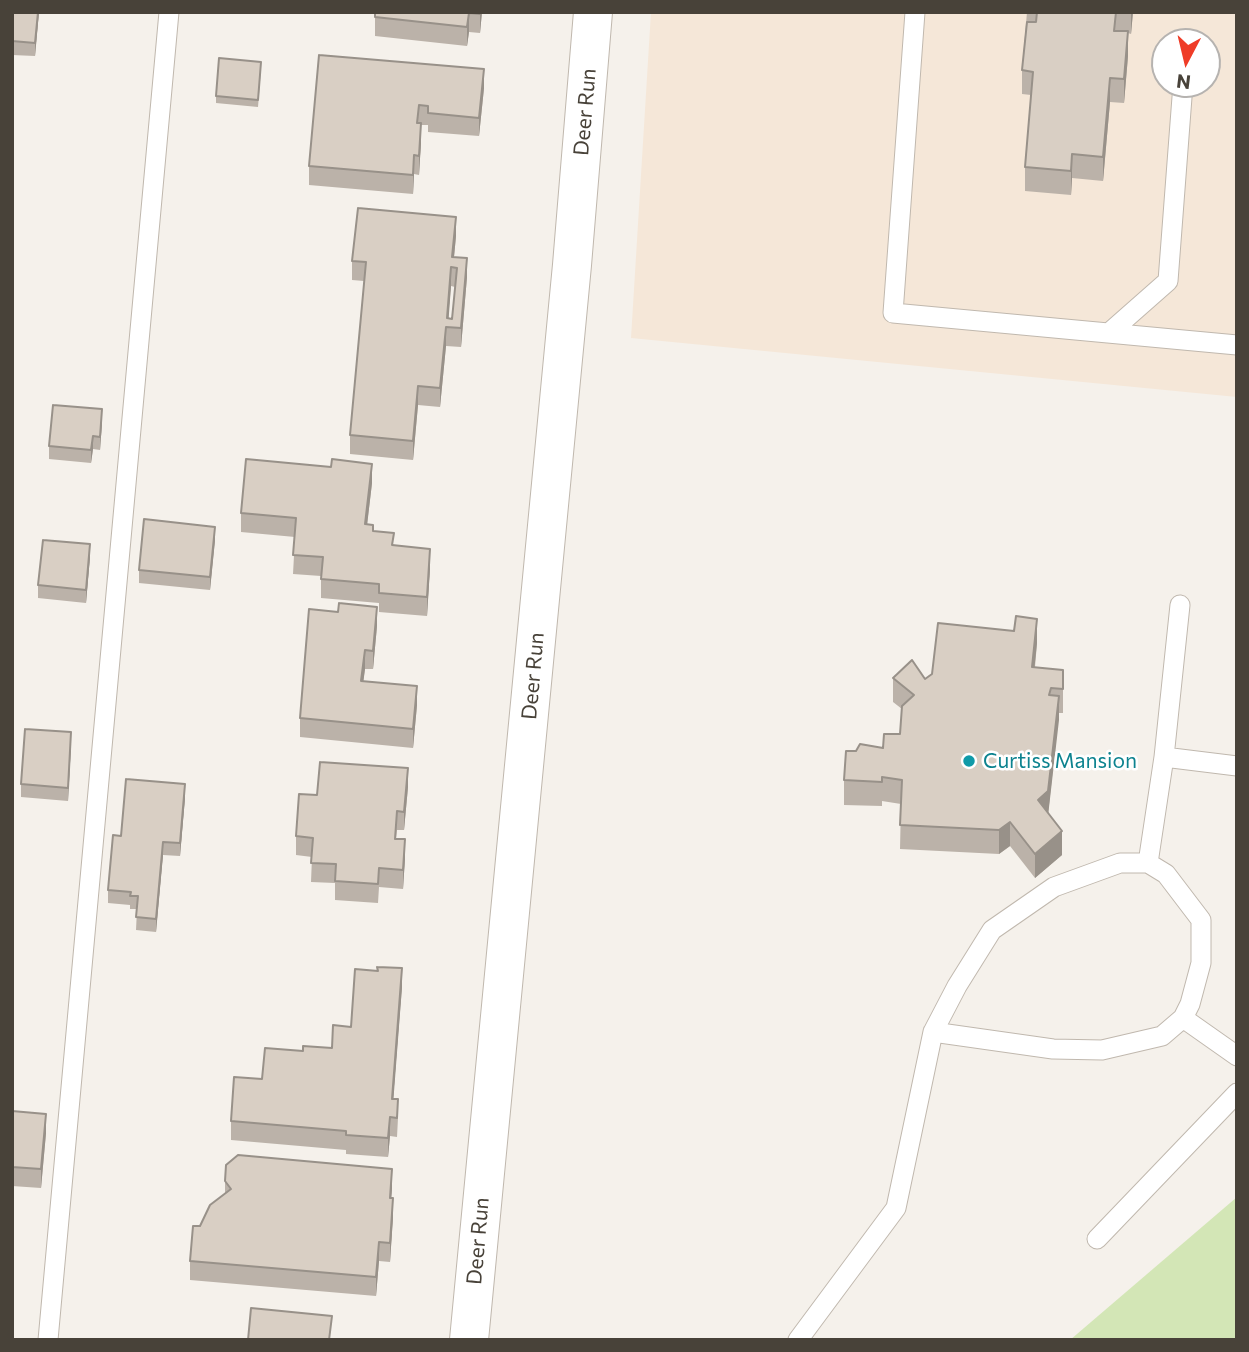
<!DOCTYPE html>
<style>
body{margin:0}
#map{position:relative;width:1249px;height:1352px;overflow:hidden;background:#f5f1eb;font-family:Commissioner,sans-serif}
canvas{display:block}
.frame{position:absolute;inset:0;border:14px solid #484239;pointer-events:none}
.north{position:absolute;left:1151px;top:28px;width:70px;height:70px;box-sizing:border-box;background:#fff;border:2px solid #b6b3b0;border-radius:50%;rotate:187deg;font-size:19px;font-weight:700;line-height:28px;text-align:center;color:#484239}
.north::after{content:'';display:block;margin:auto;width:24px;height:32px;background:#ef3c27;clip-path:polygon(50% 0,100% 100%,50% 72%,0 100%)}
</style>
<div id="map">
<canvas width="1249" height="1352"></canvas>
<div class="frame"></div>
<div class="north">N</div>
</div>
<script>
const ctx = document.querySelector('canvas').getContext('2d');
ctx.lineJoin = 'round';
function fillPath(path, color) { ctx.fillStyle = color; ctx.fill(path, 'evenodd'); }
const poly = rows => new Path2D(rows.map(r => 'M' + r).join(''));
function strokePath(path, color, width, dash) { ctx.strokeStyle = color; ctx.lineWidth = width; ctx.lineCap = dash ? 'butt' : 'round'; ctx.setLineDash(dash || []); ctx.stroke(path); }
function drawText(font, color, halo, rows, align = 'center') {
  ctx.font = font + ' Commissioner,sans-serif'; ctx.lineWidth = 5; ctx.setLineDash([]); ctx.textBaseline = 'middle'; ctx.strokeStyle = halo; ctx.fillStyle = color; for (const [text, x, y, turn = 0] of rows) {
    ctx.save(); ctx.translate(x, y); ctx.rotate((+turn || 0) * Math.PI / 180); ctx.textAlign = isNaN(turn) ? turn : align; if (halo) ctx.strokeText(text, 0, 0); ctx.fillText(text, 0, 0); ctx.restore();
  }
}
fillPath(poly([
 [651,12,1237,12,1237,397,631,338],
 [1165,42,1207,42,1207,84,1165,84]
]), '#f5e7d8');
fillPath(poly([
 [1237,1197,1237,1340,1070,1340]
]), '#d3e6b6');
const service = poly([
 [915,12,893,313,1237,345],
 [1109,333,1168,281,1183,84],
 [1164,757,1180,605],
 [1148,863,1164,757,1237,766],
 [1183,1018,1237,1056],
 [1097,1239,1237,1093],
 [48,1340,169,12],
 [798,1340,896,1208,933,1032,957,986,992,930,1054,887,1120,863,1148,863,1166,874,1201,920,1201,963,1190,1004,1183,1018,1162,1036,1102,1050,1053,1049,933,1032]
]);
const minor = poly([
 [469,1340,572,265,593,12]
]);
strokePath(service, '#c0b8ae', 21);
strokePath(minor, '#c0b8ae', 40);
strokePath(service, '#fff', 19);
strokePath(minor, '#fff', 38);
fillPath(poly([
 [12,12,39,12,35,56,12,55],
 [375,12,482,12,480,33,469,32,467,46,375,36],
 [1027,12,1133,12,1131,34,1128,33,1128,56,1124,103,1110,102,1103,181,1072,178,1071,195,1025,191,1025,167,1031,95,1022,94,1022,70],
 [319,55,484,88,479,136,428,132,428,125,421,125,421,142,419,175,414,174,413,194,309,185,309,166],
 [261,69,258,107,216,103,216,96],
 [456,236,454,257,467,277,461,347,446,346,440,407,418,405,413,460,350,454,350,435,364,281,352,280,352,261],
 [451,286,455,287,452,319,448,319],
 [102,422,100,450,93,449,91,463,49,459,49,446],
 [372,483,367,524,373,531,430,568,427,616,379,612,379,603,321,598,321,576,293,574,295,537,241,532,241,513],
 [215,540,210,590,139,583,139,570],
 [90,557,86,603,38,598,38,585],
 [377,626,373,669,365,669,363,682,417,705,413,748,300,737,300,718],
 [1037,643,1035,667,1063,670,1063,713,1059,713,1048,814,1062,855,1035,878,1010,846,999,854,900,849,901,804,882,801,882,806,844,805,844,780,856,751,883,748,900,734,902,709,893,702,893,678,925,679],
 [71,745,68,801,21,797,21,784],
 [408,787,404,830,397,830,396,839,405,858,403,889,379,887,378,903,335,900,335,883,311,882,312,857,296,855,296,836,317,795],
 [185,798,180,856,163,855,156,932,136,930,137,909,130,909,130,905,108,903,108,890,121,836],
 [402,987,393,1099,398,1118,397,1137,390,1136,388,1157,346,1154,346,1150,231,1140,231,1121,262,1079,303,1051,332,1048,351,1027],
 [12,1111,46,1133,41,1188,12,1186],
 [225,1181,392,1188,391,1198,393,1217,390,1262,379,1261,376,1296,190,1280,190,1261,200,1226,225,1193]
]), '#bbb2a9');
fillPath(poly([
 [38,12,39,12,35,56,35,43],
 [480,12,482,12,480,33],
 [1131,12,1133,12,1131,34],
 [469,13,469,32,467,46,467,27],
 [1128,31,1128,56,1124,103,1124,79],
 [484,69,484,88,479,136,479,118],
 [1110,78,1110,102,1103,181,1103,157],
 [421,123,421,142,419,175,419,156],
 [1072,154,1072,178,1071,195,1071,171],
 [414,155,414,174,413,194,413,175],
 [456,217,456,236,453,267,452,257],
 [467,258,467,277,461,347,461,328],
 [451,267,451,286,448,327,447,318],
 [446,327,446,346,440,407,440,388],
 [418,386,418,405,413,460,413,441],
 [102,409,102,422,100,450,100,437],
 [93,436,93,449,91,463,91,450],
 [372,464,372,483,365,543,365,524],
 [215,527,215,540,210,590,210,577],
 [90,544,90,557,86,603,86,590],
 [430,549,430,568,427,616,427,597],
 [377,607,377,626,373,669,373,651],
 [1037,619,1037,643,1032,691,1032,667],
 [365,650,365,669,361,700,361,681],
 [417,686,417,705,413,748,413,729],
 [1059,696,1059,720,1048,816,1038,800],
 [71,732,71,745,68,801,68,788],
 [408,768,408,787,404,830,404,812],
 [185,784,185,798,180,856,180,843],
 [1010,822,1010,846,999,854,999,830],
 [1062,831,1062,855,1035,878,1035,854],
 [405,839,405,858,403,889,403,870],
 [163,842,163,855,156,932,156,919],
 [402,968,402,987,392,1118,392,1099],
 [46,1114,46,1133,41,1188,41,1169],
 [390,1117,390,1136,388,1157,388,1138],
 [392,1169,392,1188,390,1217,390,1198],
 [393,1198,393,1217,390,1262,390,1243],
 [379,1242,379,1261,376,1296,376,1277]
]), '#989189');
const building = poly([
 [12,12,38,12,35,43,12,41,12,12],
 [375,12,480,12,480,14,469,13,467,27,375,17,375,12],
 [1037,12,1116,12,1114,31,1128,31,1124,79,1110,78,1103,157,1072,154,1071,171,1025,167,1033,72,1022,70,1027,22,1036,22,1037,12],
 [319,55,484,69,479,118,428,113,428,106,419,105,417,123,421,123,419,156,414,155,413,175,309,166,319,55],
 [219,58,261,62,258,100,216,96,219,58],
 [358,208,456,217,452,257,467,258,461,328,446,327,440,388,418,386,413,441,350,435,366,262,352,261,358,208],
 [451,267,457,268,452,319,447,318,451,267],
 [53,405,102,409,100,437,93,436,91,450,49,446,53,405],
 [246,459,331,467,332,459,372,464,365,524,373,525,373,531,394,533,392,545,430,549,427,597,379,593,379,584,321,579,323,557,293,555,296,518,241,513,246,459],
 [144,519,215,527,210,577,139,570,144,519],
 [43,540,90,544,86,590,38,585,43,540],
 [339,603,377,607,373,651,365,650,361,681,417,686,413,729,300,718,309,609,338,612,339,603],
 [1016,616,1037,619,1032,667,1063,670,1063,689,1051,688,1049,695,1059,696,1048,791,1038,800,1062,831,1035,854,1010,822,999,830,900,825,902,780,882,777,882,782,844,780,846,751,856,751,860,744,883,748,884,734,900,734,902,706,914,695,893,678,912,660,925,679,932,674,938,623,1014,631,1016,616],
 [25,729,71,732,68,788,21,784,25,729],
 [320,762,408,768,404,812,397,811,395,839,405,839,403,870,379,868,378,884,335,881,336,864,311,863,313,838,296,836,299,794,317,795,320,762],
 [126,779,185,784,180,843,163,842,156,919,136,917,138,896,130,896,131,892,108,890,113,835,121,836,126,779],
 [377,967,402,968,392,1099,398,1099,397,1118,390,1117,388,1138,346,1135,346,1131,231,1121,234,1077,262,1079,265,1048,303,1051,303,1046,332,1048,333,1025,351,1027,355,969,378,971,377,967],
 [12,1111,46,1114,41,1169,12,1167,12,1111],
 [238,1155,392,1169,390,1198,393,1198,390,1243,379,1242,376,1277,190,1261,193,1226,200,1226,210,1205,231,1189,225,1181,226,1165,238,1155],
 [251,1308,332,1316,329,1340,248,1340,251,1308]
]);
fillPath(building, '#d9cfc4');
strokePath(building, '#989189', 2);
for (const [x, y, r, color] of [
 [969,761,7,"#0f9aa8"]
]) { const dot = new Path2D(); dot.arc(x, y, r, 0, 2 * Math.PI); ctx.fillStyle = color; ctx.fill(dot); strokePath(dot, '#fff', 2.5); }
drawText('21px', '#484239', '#fff', [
 ["Deer Run",585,112,-85],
 ["Deer Run",533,676,-85],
 ["Deer Run",478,1241,-85]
]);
drawText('21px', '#0d838f', '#fff', [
 ["Curtiss Mansion",983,761]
], 'left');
</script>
